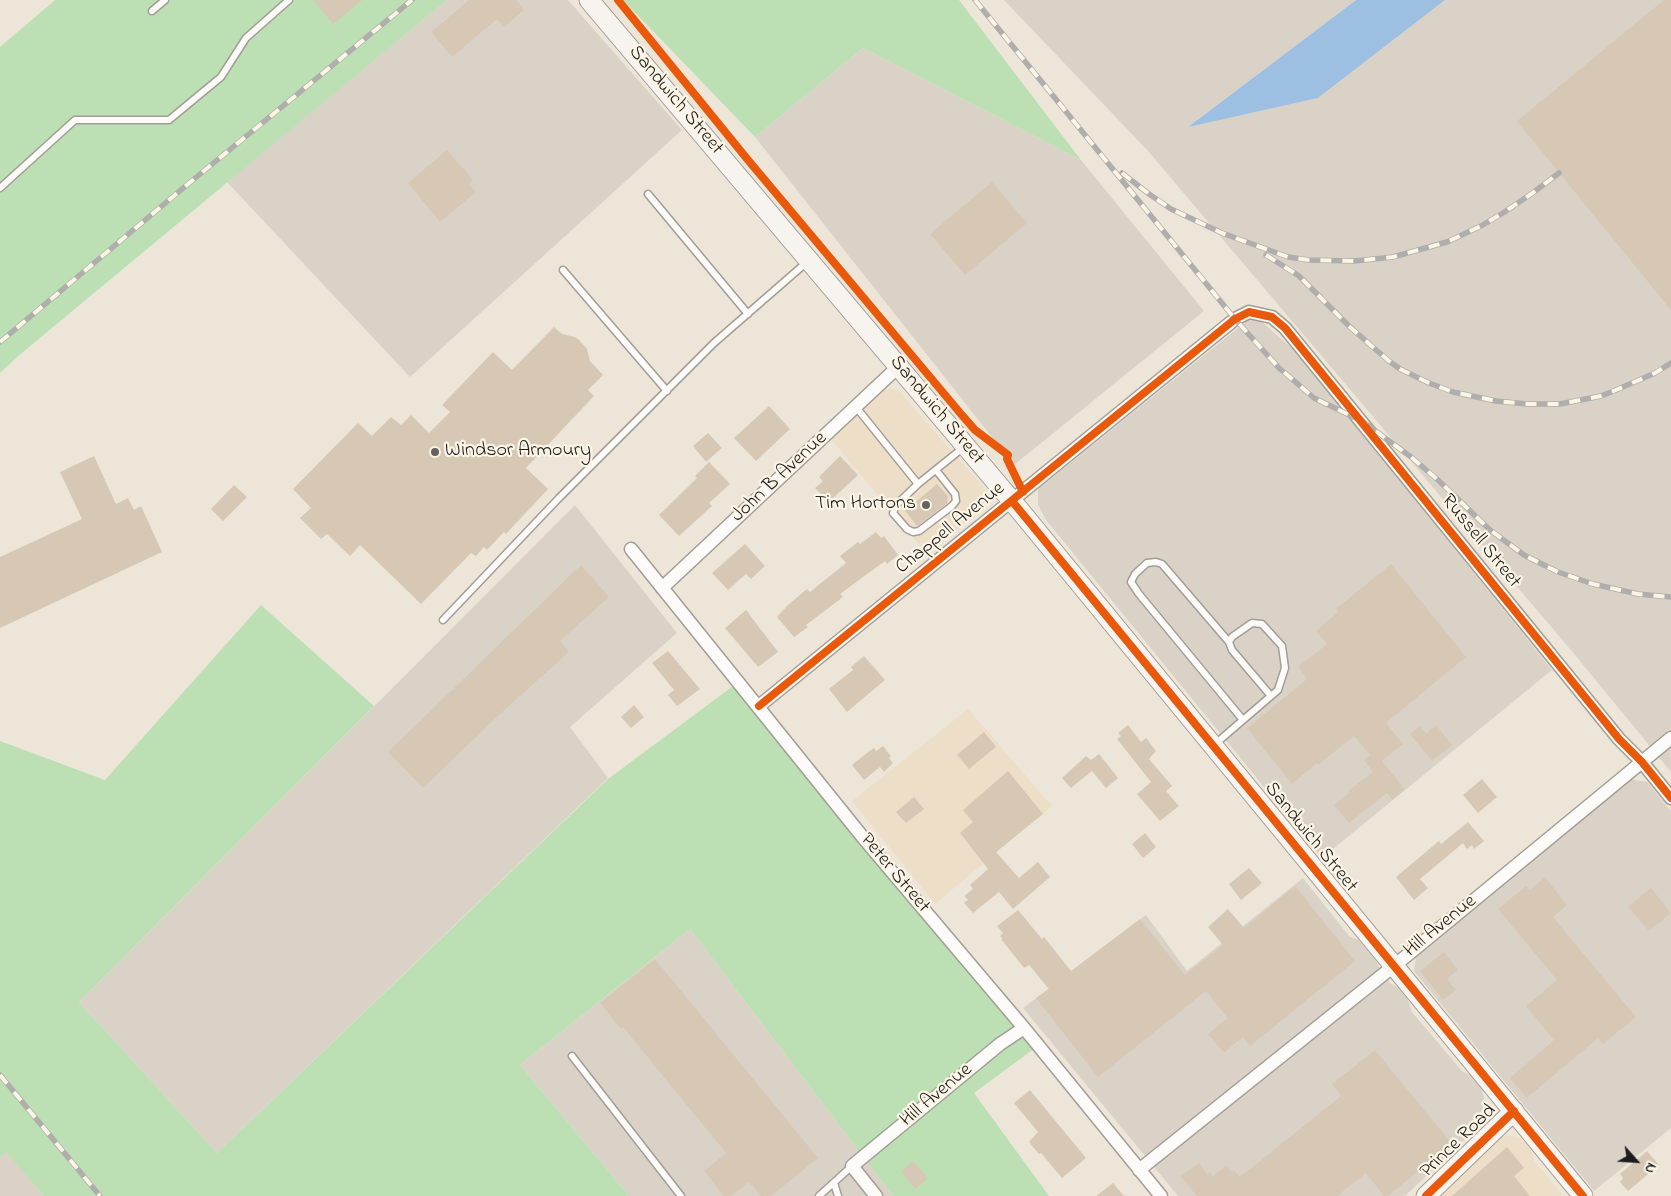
<!DOCTYPE html>
<style>
body{margin:0}
#map{position:relative;width:1671px;height:1196px;overflow:hidden;background:#ede6d8;font-family:"Indie Flower",sans-serif}
canvas{display:block}
.north{position:absolute;left:1611px;top:1136px;width:50px;height:50px;-webkit-text-stroke:4px #fcf5e5;paint-order:stroke;rotate:116deg;font-size:14px;font-weight:700;line-height:20px;text-align:center;color:#1c1c1c}
.north::after{content:'';display:block;margin:auto;width:18px;height:22px;background:#1c1c1c;clip-path:polygon(50% 0,100% 100%,50% 72%,0 100%)}
</style>
<div id="map">
<canvas width="1671" height="1196"></canvas>
<div class="north">N</div>
</div>
<script>
const ctx = document.querySelector('canvas').getContext('2d');
ctx.lineJoin = 'round';
function fillPath(path, color) { ctx.fillStyle = color; ctx.fill(path, 'evenodd'); }
const poly = rows => new Path2D(rows.map(r => 'M' + r).join(''));
function strokePath(path, color, width, dash) { ctx.strokeStyle = color; ctx.lineWidth = width; ctx.lineCap = dash ? 'butt' : 'round'; ctx.setLineDash(dash || []); ctx.stroke(path); }
function drawText(font, color, halo, rows, align = 'center') {
  ctx.font = font + ' "Indie Flower",sans-serif'; ctx.lineWidth = 4.5; ctx.setLineDash([]); ctx.textBaseline = 'middle'; ctx.strokeStyle = halo; ctx.fillStyle = color; for (const [text, x, y, turn = 0] of rows) {
    ctx.save(); ctx.translate(x, y); ctx.rotate((+turn || 0) * Math.PI / 180); ctx.textAlign = isNaN(turn) ? turn : align; if (halo) ctx.strokeText(text, 0, 0); ctx.fillText(text, 0, 0); ctx.restore();
  }
}
fillPath(poly([
 [893,388,900,392,987,491,988,499,985,507,927,554,830,438,884,390],
 [968,709,1052,806,935,904,852,801],
 [1510,1135,1520,1138,1532,1150,1534,1160,1563,1196,1437,1196,1499,1137]
]), '#eddec8');
fillPath(poly([
 [447,0,568,0,682,130,410,377,227,182],
 [1004,0,1356,0,1189,126,1318,98,1445,0,1671,0,1671,772,1575,655,1148,151],
 [863,48,1081,160,1204,311,1014,465,755,137],
 [1254,315,1294,350,1552,670,1322,858,1046,520,1038,505,1038,489],
 [575,505,677,633,570,727,608,778,217,1153,79,1002],
 [1630,779,1647,782,1671,811,1671,1128,1594,1191,1414,971,1416,956],
 [1303,878,1349,936,1359,940,1371,954,1390,983,1399,988,1408,1000,1412,1012,1462,1071,1470,1075,1481,1087,1484,1098,1482,1110,1474,1127,1463,1141,1405,1196,1178,1196,1023,1008,1146,915,1187,971],
 [690,929,893,1196,629,1196,520,1065],
 [6,1151,44,1196,0,1196,0,1157]
]), '#dbd2c7');
fillPath(poly([
 [55,0,447,0,17,357,0,373,0,47],
 [623,0,959,0,1081,160,863,48,755,137],
 [261,605,374,706,79,1002,217,1153,608,779,737,683,1035,1048,974,1093,1049,1196,893,1196,690,929,520,1065,629,1196,44,1196,6,1152,0,1157,0,741,105,780]
]), '#bce0b4');
fillPath(poly([
 [1356,0,1445,0,1318,98,1188,127]
]), '#9cbfe2');
fillPath(poly([
 [313,0,362,0,333,24],
 [469,0,516,0,524,10,504,27,497,19,452,57,431,32],
 [1664,0,1671,0,1671,310,1517,121],
 [447,150,473,180,469,184,476,192,440,222,408,183],
 [992,182,1027,223,965,275,930,234],
 [554,327,562,334,575,337,579,340,587,349,590,361,603,375,588,390,594,396,526,468,548,489,506,534,504,532,487,550,484,547,476,556,471,553,421,604,360,545,350,556,327,534,321,539,300,518,311,508,293,489,358,423,372,436,391,417,401,425,411,415,429,433,450,412,442,405,493,352,512,370],
 [769,406,790,429,756,461,734,438],
 [708,433,722,448,706,462,693,446],
 [94,456,116,504,128,498,134,510,141,506,162,552,0,628,0,557,82,519,60,472],
 [840,456,858,475,829,502,815,488,823,481,819,477],
 [709,462,730,484,709,503,712,506,679,536,659,515,697,478,695,476],
 [937,484,948,496,947,504,917,526,905,511],
 [234,485,247,497,223,521,211,509],
 [876,532,881,538,884,536,898,555,887,564,885,561,840,594,843,597,806,625,808,627,794,637,777,617,788,605,807,589,810,592,846,563,840,556,858,542,860,544],
 [745,544,765,566,751,579,746,574,728,590,712,573],
 [1391,564,1466,657,1386,723,1403,744,1382,761,1405,789,1392,800,1387,793,1349,823,1334,805,1349,793,1348,791,1373,772,1364,760,1370,755,1354,736,1318,765,1317,763,1292,784,1247,728,1307,679,1298,667,1327,644,1316,631,1338,612,1336,609],
 [581,565,609,597,560,641,569,652,500,714,423,788,388,752],
 [746,610,778,652,758,667,725,628],
 [668,651,700,689,677,706,668,695,674,690,652,663],
 [864,656,885,680,847,712,829,689,853,670,851,667],
 [634,705,644,717,631,728,621,717],
 [1128,725,1141,742,1146,738,1156,751,1149,759,1172,786,1166,791,1179,806,1160,821,1137,794,1151,782,1117,739,1121,736,1118,733],
 [1436,725,1452,745,1432,761,1410,734,1420,726,1426,734],
 [984,732,996,747,969,769,957,755],
 [883,746,891,756,889,758,893,763,884,772,880,767,864,780,852,765,868,752,874,748,876,751],
 [1099,754,1118,778,1106,788,1092,771,1071,788,1062,778,1086,756,1091,760],
 [1008,771,1043,814,996,852,1019,878,1038,862,1050,877,1013,909,999,892,973,913,964,903,968,900,964,896,973,889,970,885,988,869,960,833,973,822,963,810],
 [1482,779,1497,797,1478,813,1463,795],
 [914,797,924,809,906,823,896,812],
 [1468,822,1484,841,1474,849,1472,845,1467,849,1463,843,1420,879,1428,888,1414,900,1396,877,1439,841,1441,844],
 [1145,833,1156,847,1143,858,1132,844],
 [1249,868,1262,883,1241,900,1229,884],
 [1545,877,1567,905,1553,917,1636,1017,1603,1044,1598,1038,1527,1098,1510,1078,1554,1040,1526,1006,1557,980,1498,909,1526,886,1530,890],
 [1295,886,1355,961,1250,1046,1243,1037,1224,1053,1208,1034,1228,1018,1206,991,1098,1077,1036,998,1049,989,1029,965,1024,968,1016,958,1001,939,1003,939,1000,936,1003,933,997,926,1018,910,1042,939,1044,937,1071,971,1140,919,1185,975,1223,945,1208,927,1228,909,1244,928],
 [1651,888,1671,913,1649,931,1628,907],
 [1444,952,1458,970,1447,979,1456,990,1443,1000,1420,971],
 [655,959,818,1158,771,1196,761,1196,749,1182,731,1196,724,1196,704,1171,726,1153,623,1027,621,1029,600,1003],
 [1375,1050,1452,1144,1388,1196,1384,1196,1366,1173,1337,1196,1197,1196,1180,1176,1199,1163,1207,1174,1210,1172,1213,1176,1226,1165,1231,1172,1234,1170,1240,1177,1341,1096,1332,1084],
 [1030,1090,1086,1158,1062,1178,1041,1153,1039,1154,1029,1142,1038,1132,1014,1103],
 [1507,1147,1524,1168,1514,1176,1530,1196,1452,1196],
 [1647,1151,1659,1165,1628,1191,1620,1182,1623,1178,1620,1174],
 [913,1161,928,1178,915,1189,901,1172],
 [1113,1183,1124,1196,1096,1196]
]), '#d7c8b6');
const lane = poly([
 [152,11,165,0],
 [0,188,75,120,169,120,221,77,246,38,289,0],
 [648,194,748,314],
 [563,270,667,391],
 [856,407,918,484,964,447],
 [918,484,896,505,893,513,907,529,913,532,919,531,952,506,956,501,955,494,936,470],
 [443,620,559,498,714,343,807,262],
 [1229,642,1162,564,1156,562,1147,563,1135,574,1131,582,1139,594,1243,720],
 [1214,745,1243,720,1278,690,1285,668,1282,646,1262,624,1252,623,1232,637,1229,642,1232,650,1271,696],
 [572,1056,681,1196],
 [834,1183,838,1196],
 [819,1196,852,1166]
]);
const street = poly([
 [631,549,865,840,1024,1028,1161,1196],
 [662,588,898,367],
 [759,706,1235,319,1249,312,1272,317,1285,328,1619,739,1642,762,1671,798],
 [1139,1170,1405,957,1671,738],
 [876,1196,852,1166,1000,1044,1024,1028]
]);
const secondary = poly([
 [589,0,1012,501,1583,1196],
 [1426,1196,1514,1111]
]);
strokePath(lane, '#a29d95', 9);
strokePath(street, '#a29d95', 15);
strokePath(secondary, '#a29d95', 21);
strokePath(lane, '#fcfbf9', 6);
strokePath(street, '#fcfbf9', 12);
strokePath(secondary, '#f7f3ef', 19);
const rail = poly([
 [975,0,1235,319,1279,368,1292,379,1314,398,1362,421,1411,457,1438,480,1490,530,1524,555,1558,572,1593,584,1638,594,1671,597],
 [1122,173,1149,194,1171,209,1222,233,1288,257,1309,260,1354,261,1393,257,1447,242,1481,226,1503,213,1534,192,1559,173],
 [1266,255,1299,276,1351,328,1389,361,1400,369,1429,383,1453,392,1496,401,1527,404,1560,404,1601,396,1616,390,1655,373,1671,363],
 [0,342,188,184,412,0],
 [0,1075,100,1196]
]);
strokePath(rail, '#afaeac', 5.5);
strokePath(rail, '#fcf5e5', 4, [11]);
strokePath(poly([
 [618,0,748,160,961,414,975,430,1008,455,1007,459,1023,492],
 [1012,501,1583,1196],
 [759,706,1235,319,1249,312,1272,317,1285,328,1619,739,1642,762,1671,798],
 [1426,1196,1514,1111]
]), '#e8590c', 8);
for (const [x, y, r, color] of [
 [435,452,5,"#65635e"],
 [926,505,5,"#65635e"]
]) { const dot = new Path2D(); dot.arc(x, y, r, 0, 2 * Math.PI); ctx.fillStyle = color; ctx.fill(dot); strokePath(dot, '#fcf5e5', 2); }
drawText('20px', '#1c1c1c', '#fcf5e5', [
 ["Sandwich Street",675,101,50],
 ["Sandwich Street",936,411,50],
 ["John B Avenue",780,478,-43],
 ["Chappell Avenue",951,529,-39],
 ["Russell Street",1480,542,51],
 ["Sandwich Street",1310,838,51],
 ["Peter Street",894,874,50],
 ["Hill Avenue",1441,927,-39],
 ["Hill Avenue",937,1096,-40],
 ["Prince Road",1459,1142,-44]
]);
drawText('20px', '#1c1c1c', '#fcf5e5', [
 ["Windsor Armoury",445,452],
 ["Tim Hortons",916,505,"right"]
], 'left');
</script>
